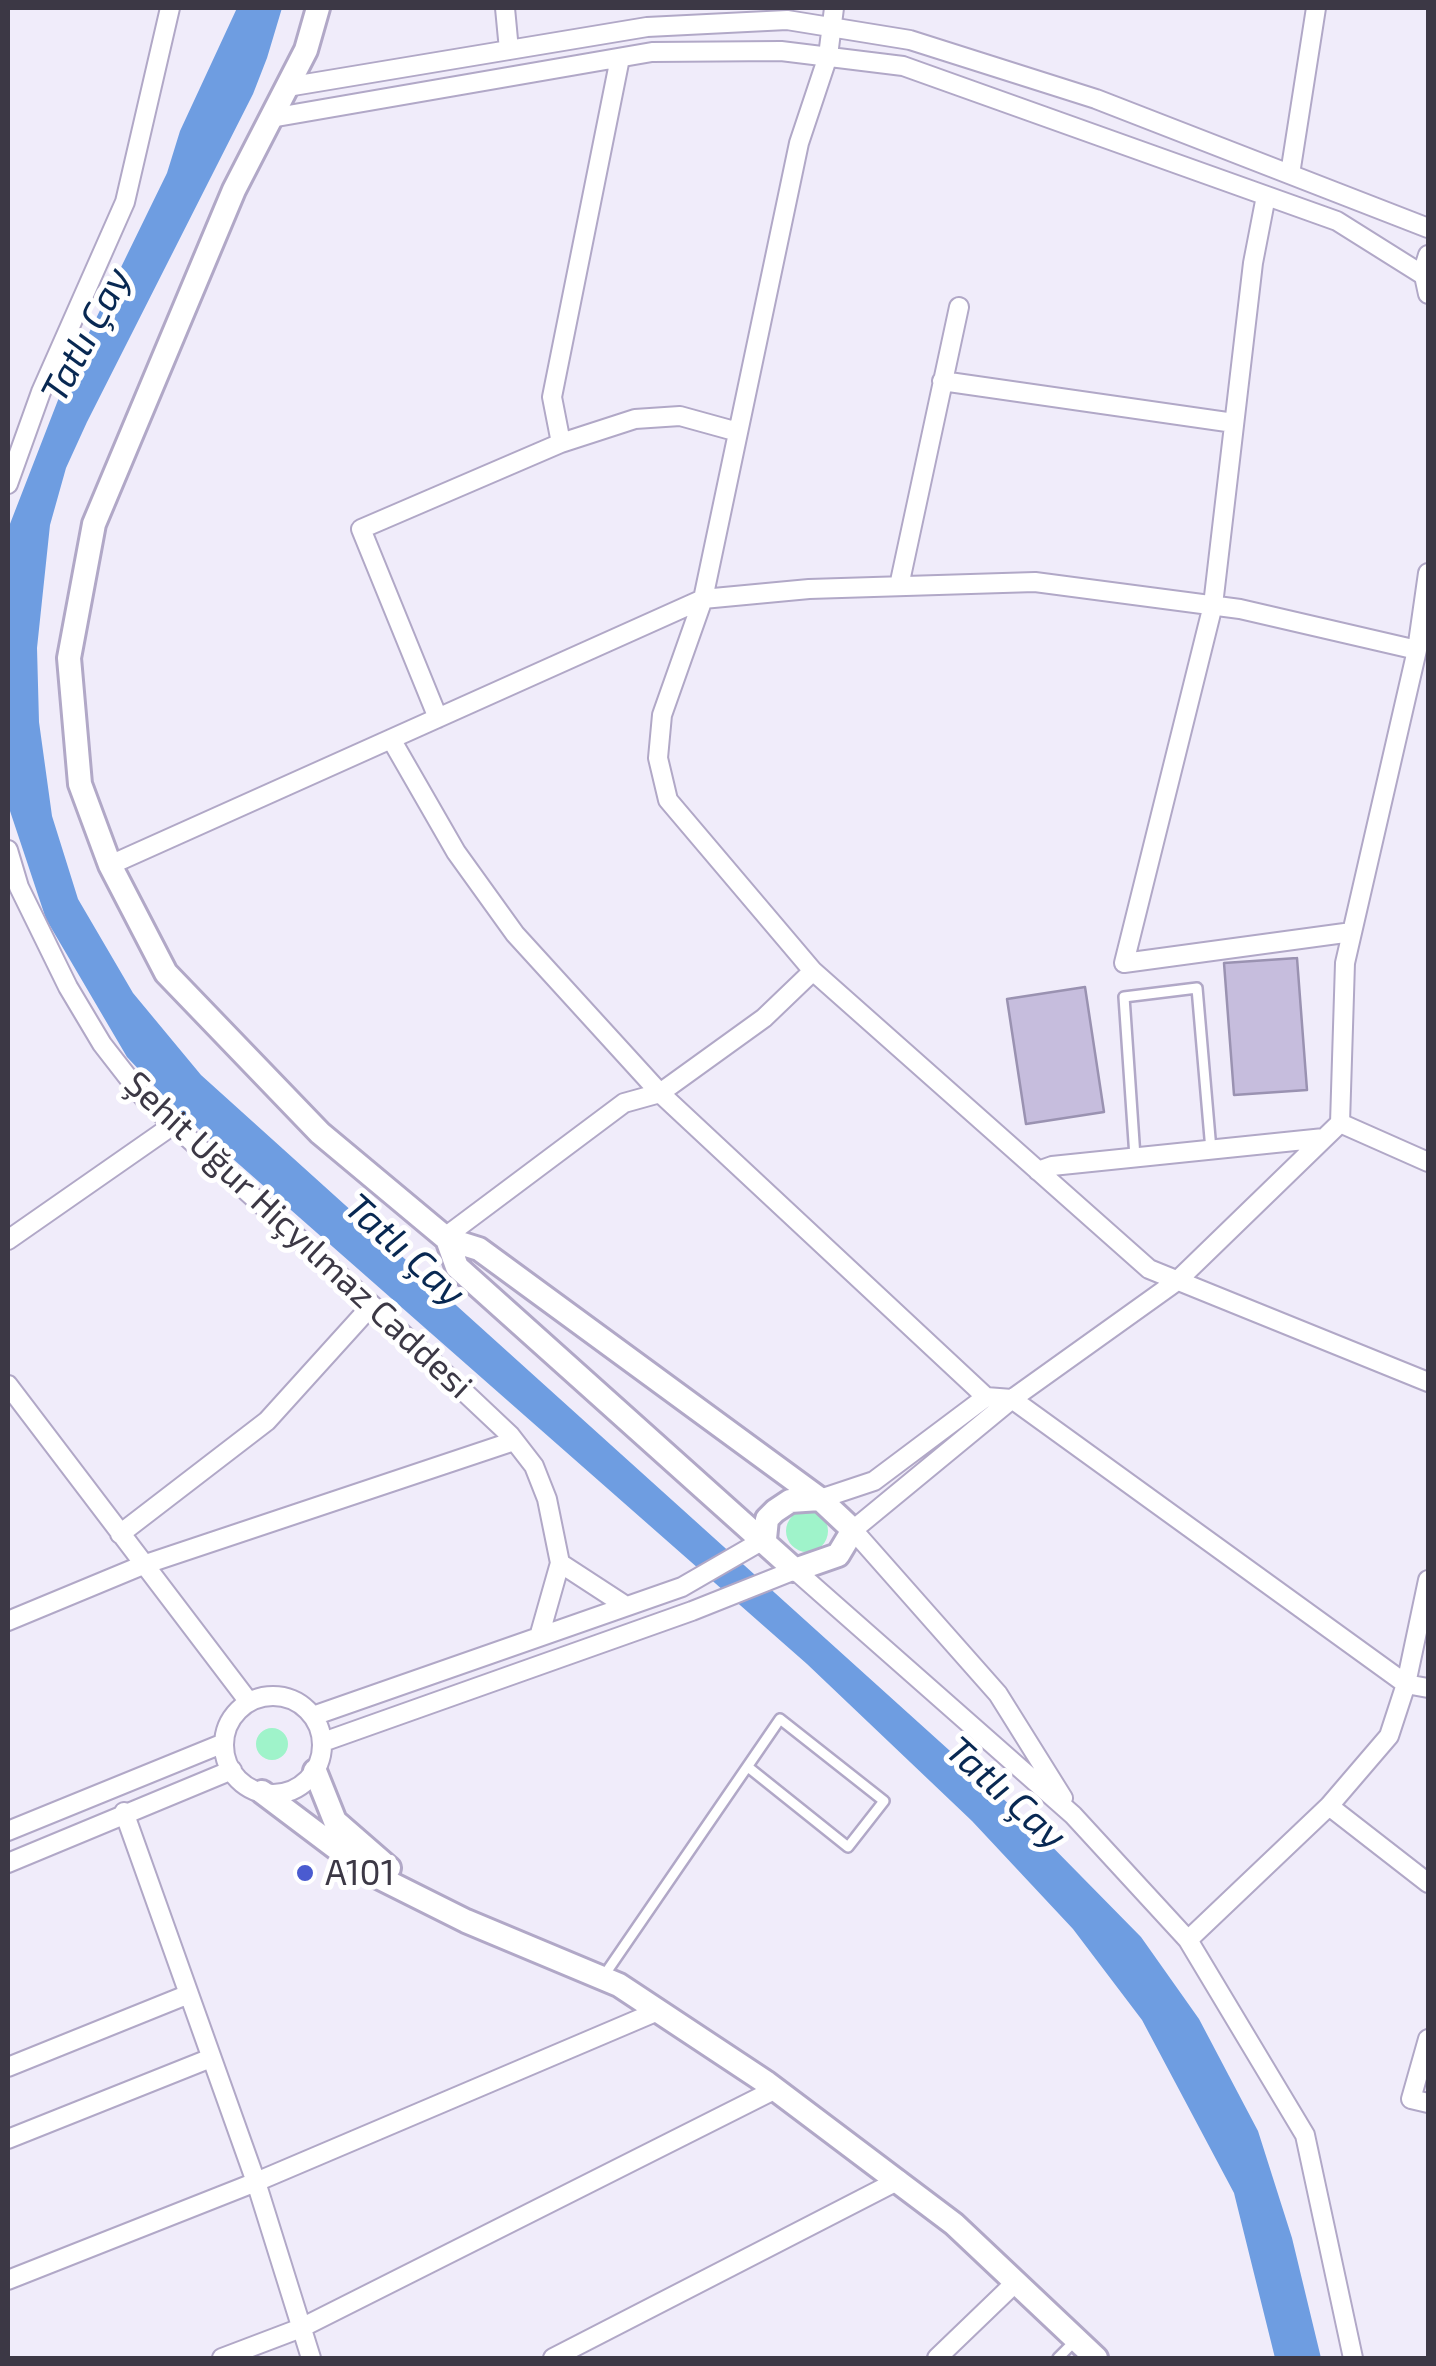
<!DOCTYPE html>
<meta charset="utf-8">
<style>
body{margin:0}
#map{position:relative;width:1436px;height:2366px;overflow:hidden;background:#f0ecfa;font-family:"Exo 2",sans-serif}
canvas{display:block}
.frame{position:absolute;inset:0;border:10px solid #3c3845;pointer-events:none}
</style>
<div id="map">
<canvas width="1436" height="2366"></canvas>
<div class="frame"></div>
</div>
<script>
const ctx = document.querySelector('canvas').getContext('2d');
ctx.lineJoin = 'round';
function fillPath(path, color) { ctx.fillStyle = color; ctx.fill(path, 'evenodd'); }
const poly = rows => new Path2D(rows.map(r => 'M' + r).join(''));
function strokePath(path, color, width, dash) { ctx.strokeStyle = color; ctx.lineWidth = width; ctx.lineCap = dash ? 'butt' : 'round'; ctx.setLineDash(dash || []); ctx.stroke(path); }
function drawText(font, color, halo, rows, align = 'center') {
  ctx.font = font + ' "Exo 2",sans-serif'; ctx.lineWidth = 10; ctx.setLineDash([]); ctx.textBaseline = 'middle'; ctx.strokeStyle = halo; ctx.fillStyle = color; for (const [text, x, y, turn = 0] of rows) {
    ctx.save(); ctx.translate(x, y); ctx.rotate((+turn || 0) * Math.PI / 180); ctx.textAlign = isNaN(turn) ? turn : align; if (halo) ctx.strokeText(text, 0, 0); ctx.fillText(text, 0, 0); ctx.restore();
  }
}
fillPath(poly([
 '786 1531a21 21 0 1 1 42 0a21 21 0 1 1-42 0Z',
 '256 1744a16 16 0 1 1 32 0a16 16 0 1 1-32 0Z'
]), '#9ff3ca');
fillPath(poly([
 [237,8,282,8,267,58,253,94,87,422,66,468,50,525,37,648,39,722,52,816,78,899,133,993,201,1075,1021,1815,1141,1937,1199,2019,1258,2131,1292,2238,1321,2358,1275,2358,1234,2193,1142,2020,1073,1929,972,1821,807,1664,175,1108,127,1057,46,919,8,805,8,529,65,382,167,173,180,131]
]), '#6e9de1');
const building = poly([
 [1297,958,1307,1090,1234,1095,1224,963,1297,958],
 [1085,987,1104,1112,1026,1124,1007,999,1085,987]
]);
fillPath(building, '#c6bddd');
strokePath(building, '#9a92b1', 2.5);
const service = poly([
 [1135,1157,1124,997,1197,988,1211,1150],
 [603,1977,780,1719,884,1801,848,1847,748,1767],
 [1058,2358,1074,2342]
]);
const minor = poly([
 [505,8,509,50],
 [287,87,647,27,787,20,910,40,1096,99,1428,228],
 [271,118,652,52,781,51,903,66,1337,221,1423,275],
 [1290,174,1316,8],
 [1266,196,1253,263,1213,605,1124,963,1352,932],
 [1428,255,1423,271,1428,294],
 [942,381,1234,423],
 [561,443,552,397,620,58],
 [8,484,41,392,125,202,170,8],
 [899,586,959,307],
 [438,718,361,529,561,443,635,419,680,416,738,432],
 [391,739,456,852,515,934,660,1093,986,1397,1012,1399,1406,1684,1428,1688],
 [8,850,19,887,68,987,102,1044,144,1098,372,1305,510,1435,534,1466,547,1499,560,1563,539,1637],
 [110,865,703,599,809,589,1035,582,1240,609,1417,650],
 [813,971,1149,1269,1428,1382],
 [1340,1123,1345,963,1417,650,1428,573],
 [1038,1171,1052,1166,1324,1138],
 [445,1237,624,1103,660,1093,764,1018,813,971,668,800,658,758,662,715,703,599,799,143,828,56,834,8],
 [8,1240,173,1125],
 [8,1385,249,1702],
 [820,1499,874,1481,986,1397],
 [120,1534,267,1421,372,1305],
 [560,1563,626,1606],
 [8,1621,143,1565,514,1441],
 '224 1745a49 49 0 1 1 98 0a49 49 0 1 1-98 0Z',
 [313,1716,682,1587,765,1539],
 [323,1742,692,1611,795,1570,1073,1815,1188,1940,1305,2135,1353,2358],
 [1063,1798,998,1694,853,1530,1012,1399,1177,1281,1340,1123,1428,1162],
 [1329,1806,1428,1883],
 [124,1812,256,2182,311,2358],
 [8,1831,224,1743],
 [8,1863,232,1770],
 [1188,1940,1329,1806,1389,1736,1406,1684,1428,1580],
 [1428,2039,1411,2099,1428,2103],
 [8,2067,189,1994],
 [8,2139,211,2058],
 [8,2280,256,2182,658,2011],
 [222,2358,301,2328,776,2089],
 [553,2358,899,2180],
 [937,2358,1016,2282]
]);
const tertiary = poly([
 [318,8,306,50,234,190,94,524,69,658,80,784,110,865,166,973,320,1133,447,1239,479,1249,820,1499,853,1530,838,1555,795,1570,457,1267,447,1239],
 [765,1539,767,1519,775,1511,790,1501,820,1499],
 [315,1771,335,1821,389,1868],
 [262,1792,368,1872,466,1921,619,1985,767,2083,954,2224,1096,2358]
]);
strokePath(service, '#b1a8c7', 14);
strokePath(minor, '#b1a8c7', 22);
strokePath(tertiary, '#b1a8c7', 28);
strokePath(service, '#fff', 9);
strokePath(minor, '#fff', 18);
strokePath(tertiary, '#fff', 22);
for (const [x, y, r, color] of [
 [305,1873,10,"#4a5bd0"]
]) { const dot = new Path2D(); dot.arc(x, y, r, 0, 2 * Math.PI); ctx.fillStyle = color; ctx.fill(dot); strokePath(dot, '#fff', 4); }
drawText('35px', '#3c3845', '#fff', [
 ["Şehit Uğur Hiçyılmaz Caddesi",298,1235,43]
]);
drawText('35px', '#3c3845', '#fff', [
 ["A101",325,1873]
], 'left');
drawText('italic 38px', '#082852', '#fff', [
 ["Tatlı Çay",86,335,-62],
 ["Tatlı Çay",405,1250,42],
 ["Tatlı Çay",1006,1793,42]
]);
</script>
